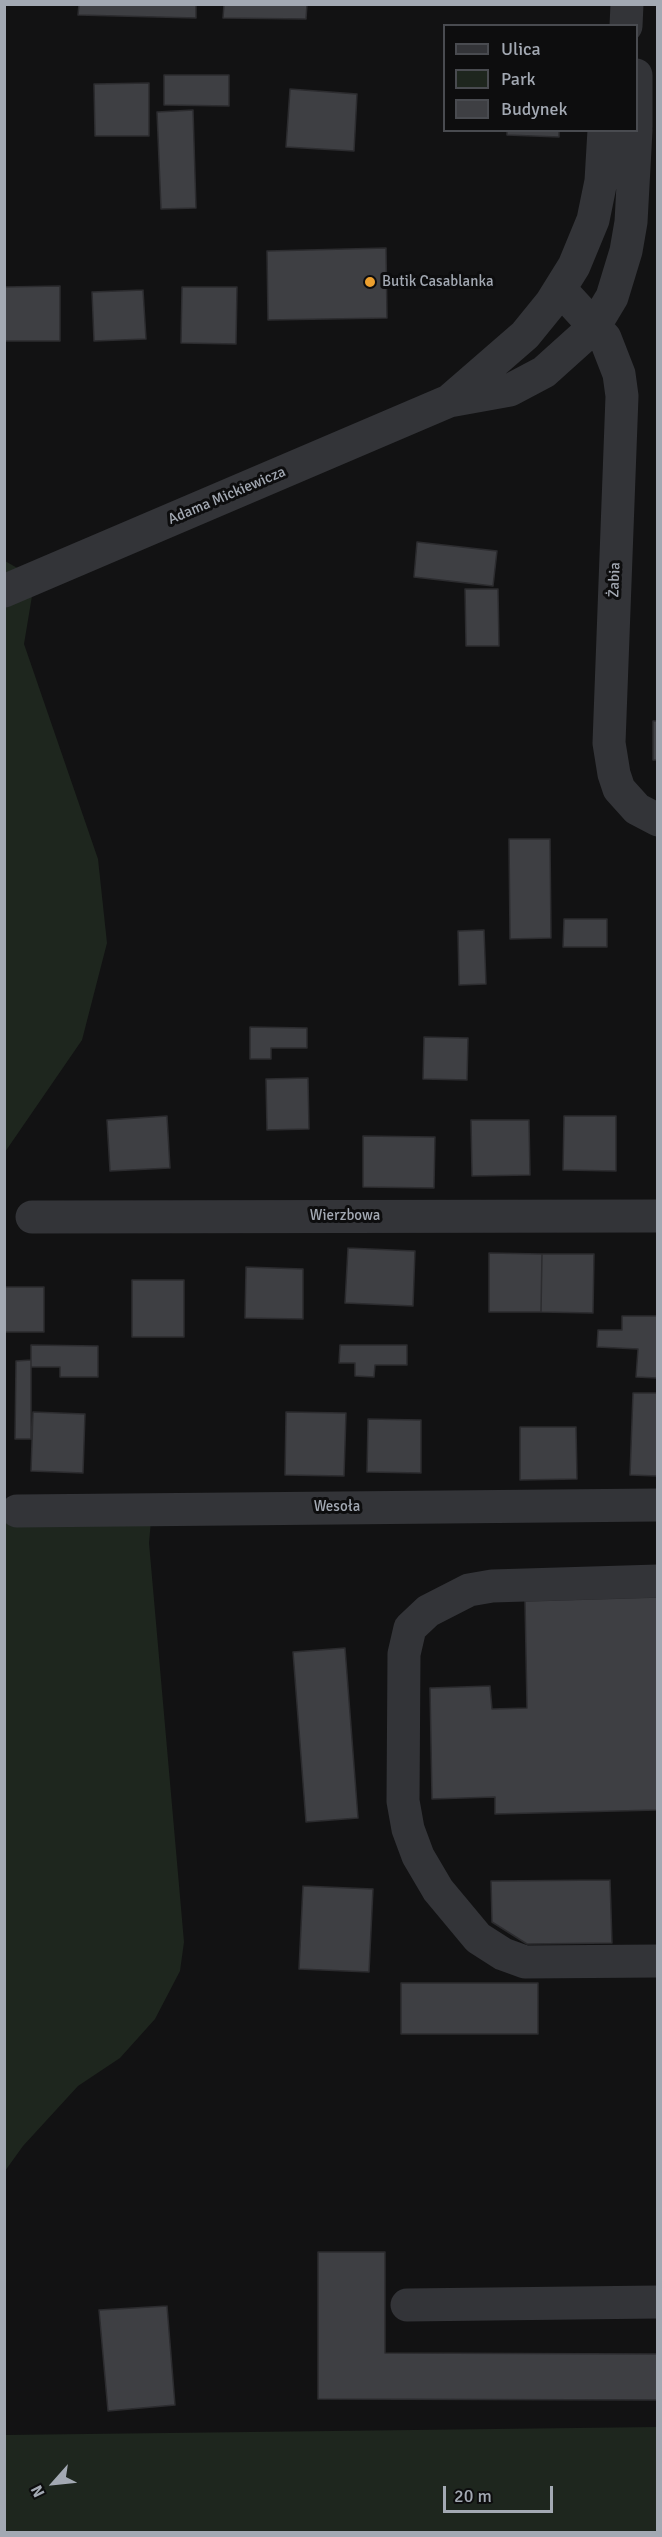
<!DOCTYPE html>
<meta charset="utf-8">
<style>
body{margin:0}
#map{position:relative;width:662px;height:2537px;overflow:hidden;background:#121213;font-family:Signika,sans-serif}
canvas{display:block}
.frame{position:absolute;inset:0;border:6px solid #a3a9b3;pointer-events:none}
.legend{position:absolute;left:443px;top:24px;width:195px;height:108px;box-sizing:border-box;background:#0d0d0e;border:2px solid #494b50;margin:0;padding:8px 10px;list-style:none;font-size:18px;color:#a3a9b3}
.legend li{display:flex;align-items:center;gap:12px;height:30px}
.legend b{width:30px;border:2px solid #494b50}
.north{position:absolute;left:24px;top:2453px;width:60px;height:60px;-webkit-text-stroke:4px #0d0d0e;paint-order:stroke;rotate:243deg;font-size:16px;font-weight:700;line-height:24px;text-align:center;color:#a3a9b3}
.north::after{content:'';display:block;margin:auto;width:21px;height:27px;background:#a3a9b3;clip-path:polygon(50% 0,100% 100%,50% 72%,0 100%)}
.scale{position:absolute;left:443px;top:2486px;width:110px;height:27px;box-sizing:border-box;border:3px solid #a3a9b3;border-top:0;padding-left:8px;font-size:18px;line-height:21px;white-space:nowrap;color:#a3a9b3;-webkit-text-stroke:4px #0d0d0e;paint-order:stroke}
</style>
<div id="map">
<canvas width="662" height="2537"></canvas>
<div class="frame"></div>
<ul class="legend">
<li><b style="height:8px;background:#333438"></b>Ulica</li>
<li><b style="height:16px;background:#1e261e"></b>Park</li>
<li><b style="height:16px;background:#3e3f43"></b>Budynek</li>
</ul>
<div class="north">N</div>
<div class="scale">20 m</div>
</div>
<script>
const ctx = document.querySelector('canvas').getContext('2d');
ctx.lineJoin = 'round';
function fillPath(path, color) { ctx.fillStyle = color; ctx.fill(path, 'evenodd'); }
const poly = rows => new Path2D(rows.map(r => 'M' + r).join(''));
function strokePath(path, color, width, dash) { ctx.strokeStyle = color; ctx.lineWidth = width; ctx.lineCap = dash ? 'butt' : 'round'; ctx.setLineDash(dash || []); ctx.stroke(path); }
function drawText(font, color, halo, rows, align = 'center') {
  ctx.font = font + ' Signika,sans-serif'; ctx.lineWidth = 6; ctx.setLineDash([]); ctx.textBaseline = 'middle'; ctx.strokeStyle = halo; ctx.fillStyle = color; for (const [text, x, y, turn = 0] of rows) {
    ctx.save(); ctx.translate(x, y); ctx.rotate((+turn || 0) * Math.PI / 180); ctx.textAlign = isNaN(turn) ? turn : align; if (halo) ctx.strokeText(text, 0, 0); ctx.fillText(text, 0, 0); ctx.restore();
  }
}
fillPath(poly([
 [5,561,35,578,24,644,98,859,107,943,82,1040,5,1152],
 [152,1509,149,1543,184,1942,180,1971,155,2019,120,2058,78,2086,23,2146,5,2171,5,1522],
 [657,2427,657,2532,5,2532,5,2435]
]), '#1e261e');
const building = poly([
 [79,4,196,4,196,18,78,15,79,4],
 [224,4,307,4,306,19,223,18,224,4],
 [164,75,229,75,229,106,164,105,164,75],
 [149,83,149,136,95,136,94,84,149,83],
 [290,89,357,94,354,151,286,147,290,89],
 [193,110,196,208,161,209,157,112,193,110],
 [507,130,559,130,559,137,507,135,507,130],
 [386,248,387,318,268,320,267,251,386,248],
 [60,286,60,341,4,341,4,287,60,286],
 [182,287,237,287,236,344,181,343,182,287],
 [143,290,146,339,94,341,92,292,143,290],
 [417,542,497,551,493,586,414,577,417,542],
 [465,589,498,589,499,646,466,646,465,589],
 [653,721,658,721,658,760,653,760,653,721],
 [509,839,550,839,551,938,510,939,509,839],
 [564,919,607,919,607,947,563,947,564,919],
 [484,930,486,984,459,985,458,931,484,930],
 [250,1027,307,1028,307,1048,271,1048,271,1059,250,1059,250,1027],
 [424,1037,468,1038,467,1080,423,1079,424,1037],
 [308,1078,309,1129,267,1130,266,1079,308,1078],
 [167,1116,170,1168,110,1171,107,1120,167,1116],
 [564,1116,616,1116,616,1171,563,1170,564,1116],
 [471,1120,529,1120,530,1175,472,1176,471,1120],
 [363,1136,435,1137,434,1188,363,1187,363,1136],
 [348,1248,415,1251,413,1306,345,1303,348,1248],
 [489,1253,542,1254,541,1312,489,1312,489,1253],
 [542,1254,594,1254,593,1313,541,1312,542,1254],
 [246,1267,303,1269,303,1319,245,1318,246,1267],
 [132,1280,184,1280,184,1337,132,1337,132,1280],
 [4,1287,44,1287,44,1332,4,1332,4,1287],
 [622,1316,658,1316,657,1378,636,1377,638,1349,597,1347,598,1330,622,1330,622,1316],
 [31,1345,98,1346,98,1377,60,1377,60,1367,31,1367,31,1345],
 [340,1345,407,1345,407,1365,375,1365,374,1377,355,1376,355,1363,339,1363,340,1345],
 [31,1360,31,1439,15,1439,16,1361,31,1360],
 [633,1393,658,1393,658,1476,630,1475,633,1393],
 [33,1412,85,1414,83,1473,31,1471,33,1412],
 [286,1412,346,1413,344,1476,285,1475,286,1412],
 [368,1419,421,1420,421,1473,367,1472,368,1419],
 [520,1427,576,1427,577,1479,520,1480,520,1427],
 [658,1597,658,1810,495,1814,495,1797,432,1799,430,1688,490,1686,492,1709,527,1708,525,1601,658,1597],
 [345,1648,358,1818,306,1822,293,1652,345,1648],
 [610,1880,612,1943,527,1944,492,1922,491,1881,610,1880],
 [303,1886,373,1889,369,1972,299,1969,303,1886],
 [401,1983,538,1983,538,2034,401,2034,401,1983],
 [318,2252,385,2252,385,2353,658,2354,658,2400,318,2399,318,2252],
 [167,2306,175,2405,108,2411,99,2310,167,2306]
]);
fillPath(building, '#3e3f43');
strokePath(building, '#2c2c2f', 1.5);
strokePath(poly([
 [626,26,627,4],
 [636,75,636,127],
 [560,289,605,338,619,374,622,396,609,743,614,774,619,789,637,809,658,820],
 [449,401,525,335,551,303,574,266,593,220,601,181,604,130],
 [4,591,449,401,510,390,544,372,594,327,612,297,626,251,631,222,636,130],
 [32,1217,658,1216],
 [17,1511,658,1505],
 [658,1581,492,1586,469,1590,428,1611,410,1628,404,1654,403,1801,408,1829,418,1856,438,1890,478,1938,503,1954,525,1962,658,1961],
 [407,2305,658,2302]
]), '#333438', 33);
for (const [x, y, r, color] of [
 [370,282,6,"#eda02f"]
]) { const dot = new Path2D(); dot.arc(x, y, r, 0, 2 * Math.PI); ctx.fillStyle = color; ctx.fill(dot); strokePath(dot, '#0d0d0e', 2); }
drawText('15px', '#a3a9b3', '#0d0d0e', [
 ["Butik Casablanka",382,282]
], 'left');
drawText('15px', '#a3a9b3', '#0d0d0e', [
 ["Adama Mickiewicza",227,496,-23],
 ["Żabia",615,580,-88],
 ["Wierzbowa",345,1216],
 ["Wesoła",337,1507]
]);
</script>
